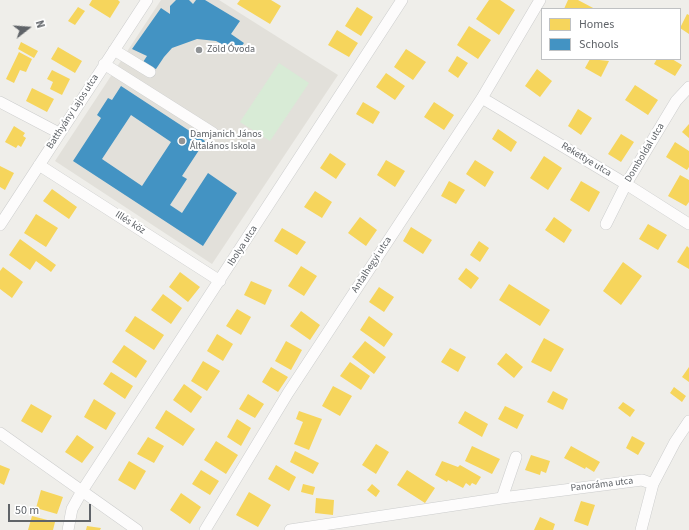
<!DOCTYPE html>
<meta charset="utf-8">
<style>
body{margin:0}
#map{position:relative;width:689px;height:530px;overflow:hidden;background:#efeeea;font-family:"Source Sans 3",sans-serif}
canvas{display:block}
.legend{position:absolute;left:541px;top:8px;width:140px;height:52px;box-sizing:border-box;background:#fff;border:1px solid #bfc1c3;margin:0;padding:5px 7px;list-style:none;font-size:12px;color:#5f6368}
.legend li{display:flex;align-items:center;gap:8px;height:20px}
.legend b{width:20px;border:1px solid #bfc1c3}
.north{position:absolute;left:8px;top:8px;width:40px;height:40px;-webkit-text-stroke:3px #fff;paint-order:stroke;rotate:73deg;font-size:11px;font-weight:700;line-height:16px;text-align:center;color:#5f6368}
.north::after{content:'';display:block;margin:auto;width:14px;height:18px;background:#5f6368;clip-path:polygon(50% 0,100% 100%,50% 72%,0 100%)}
.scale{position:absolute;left:8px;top:504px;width:83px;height:18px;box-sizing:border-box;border:2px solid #5f6368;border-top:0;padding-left:5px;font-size:12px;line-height:14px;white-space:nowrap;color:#5f6368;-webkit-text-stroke:3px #fff;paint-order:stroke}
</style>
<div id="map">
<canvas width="689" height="530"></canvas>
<ul class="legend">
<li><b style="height:11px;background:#f6d55c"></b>Homes</li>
<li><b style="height:11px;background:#4393c3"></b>Schools</li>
</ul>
<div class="north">N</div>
<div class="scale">50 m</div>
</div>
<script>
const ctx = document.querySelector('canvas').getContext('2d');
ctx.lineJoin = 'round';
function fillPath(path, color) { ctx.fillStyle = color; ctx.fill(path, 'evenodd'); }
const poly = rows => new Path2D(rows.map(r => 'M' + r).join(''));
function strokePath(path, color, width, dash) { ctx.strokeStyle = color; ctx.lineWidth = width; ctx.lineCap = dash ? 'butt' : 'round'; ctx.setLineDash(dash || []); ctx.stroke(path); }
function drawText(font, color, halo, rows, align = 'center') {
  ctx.font = font + ' "Source Sans 3",sans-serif'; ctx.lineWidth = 4; ctx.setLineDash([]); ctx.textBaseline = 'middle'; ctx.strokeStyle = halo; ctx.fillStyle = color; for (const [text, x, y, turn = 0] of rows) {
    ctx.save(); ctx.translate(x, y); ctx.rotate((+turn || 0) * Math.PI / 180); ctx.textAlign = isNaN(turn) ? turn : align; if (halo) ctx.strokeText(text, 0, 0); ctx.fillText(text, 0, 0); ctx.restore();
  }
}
fillPath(poly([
 [161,0,219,0,338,75,212,264,55,161]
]), '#e2e0da');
fillPath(poly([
 [279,63,309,83,270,141,240,122]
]), '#d8ebd6');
fillPath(poly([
 [92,0,118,0,120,2,110,18,89,5],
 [240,0,271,0,281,6,270,24,237,4],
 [489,0,500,0,515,10,499,35,476,19],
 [568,0,578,0,595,9,564,9],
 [78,7,85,11,75,25,68,21],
 [357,7,373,17,361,36,345,26],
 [687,14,689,15,689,34,680,28],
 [469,26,491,40,478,59,457,45],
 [337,30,358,43,349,57,328,45],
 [21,42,38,51,34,58,18,49],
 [58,47,82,61,75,73,51,59],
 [406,49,426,62,413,80,394,67],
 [19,52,32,59,26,72,20,70,14,83,6,79],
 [457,56,468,63,458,78,448,71],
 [590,59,609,61,601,77,585,68],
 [657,59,672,59,682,65,675,76,654,64],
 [537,69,552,81,540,97,525,86],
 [52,70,70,79,62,95,50,89,53,82,47,79],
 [386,73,405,86,395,100,376,87],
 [635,85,658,100,648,115,625,100],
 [32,88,54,99,47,112,26,101],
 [363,102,380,112,373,124,356,114],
 [434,102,454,115,444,130,424,117],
 [578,109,592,118,581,135,568,126],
 [689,124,689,138,682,132],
 [14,126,25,133,23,136,26,138,21,147,18,145,16,148,5,142],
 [498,129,517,142,511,152,492,139],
 [621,134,634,142,621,162,608,154],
 [675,142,689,151,689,167,687,170,666,157],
 [330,153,346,164,336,179,320,168],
 [544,156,562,168,548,190,530,178],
 [386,160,405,171,395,187,377,175],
 [475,160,494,172,485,187,466,174],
 [0,166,14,173,5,190,0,187],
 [680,175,689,180,689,202,686,206,668,196],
 [449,181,465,190,456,204,441,196],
 [581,181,600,192,589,212,570,200],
 [52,189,77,207,69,219,43,201],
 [315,191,332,202,322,218,304,207],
 [36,214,58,228,46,247,24,233],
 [360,217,377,230,366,246,348,233],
 [554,217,572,230,564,243,545,230],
 [648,224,667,235,658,250,639,239],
 [411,227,432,240,423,254,403,241],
 [282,228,306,242,297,255,274,241],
 [20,239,56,265,51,272,36,261,30,270,9,255],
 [479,241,489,248,480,262,470,255],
 [687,246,689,248,689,269,677,262],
 [623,262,642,276,621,305,603,291],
 [301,266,317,276,304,296,288,286],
 [3,267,23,282,12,298,0,289,0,271],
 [466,268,479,278,471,289,458,279],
 [180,272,200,287,188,302,169,287],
 [251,281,272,290,265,305,244,295],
 [509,284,550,310,540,326,499,300],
 [379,287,394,297,384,312,369,302],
 [163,294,182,308,171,324,151,310],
 [237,309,251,317,241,335,226,326],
 [301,311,320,325,310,340,290,326],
 [135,316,164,335,154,350,125,331],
 [369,316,393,334,384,347,360,330],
 [217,334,233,344,223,361,207,351],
 [544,338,564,349,551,372,531,362],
 [286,341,302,350,291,370,275,361],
 [365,341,386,357,374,374,352,357],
 [124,345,147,361,136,378,112,362],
 [450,348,466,357,458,372,441,362],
 [506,353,523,367,514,378,497,364],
 [203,361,220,371,207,391,191,381],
 [350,362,370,376,361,390,340,376],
 [271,367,288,377,278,392,262,382],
 [689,367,689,382,682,377],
 [111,372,133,386,125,399,103,384],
 [184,384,202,397,191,413,173,400],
 [333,386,352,396,340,416,322,406],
 [674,387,686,396,682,402,670,393],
 [553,391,568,399,563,410,547,402],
 [248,394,264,404,255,418,239,409],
 [94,399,116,413,106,430,84,417],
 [623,402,635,410,630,417,618,408],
 [31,404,52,416,42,433,21,421],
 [505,406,524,415,517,429,498,419],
 [166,410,195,429,183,446,155,428],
 [299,411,322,419,309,450,294,444,303,422,296,419],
 [465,411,488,424,482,437,458,423],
 [237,419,251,428,241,446,227,437],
 [77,435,94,447,82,463,65,452],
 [632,436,645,443,638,455,626,448],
 [148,437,164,446,154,463,137,454],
 [216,441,238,455,226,474,204,460],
 [376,444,389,452,376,474,362,465],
 [472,446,500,459,492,474,465,461],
 [571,446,600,462,594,472,586,467,585,469,564,458],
 [295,451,319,463,313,474,290,462],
 [531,455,550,461,546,473,541,471,540,475,525,470],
 [129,461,146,471,135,490,118,480],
 [442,461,458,467,460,465,481,477,476,485,472,483,470,486,466,483,463,488,448,480,447,482,435,475],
 [0,465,10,469,4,485,0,483],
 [276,465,296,477,289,491,268,479],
 [201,470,219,481,210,495,192,484],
 [407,470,435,488,425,503,397,485],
 [303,484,315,487,313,495,301,492],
 [372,484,380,491,376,497,367,490],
 [41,490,63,497,57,514,36,508],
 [249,492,271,505,258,527,236,515],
 [181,493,201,507,190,524,170,510],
 [316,498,334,500,333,515,315,513],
 [581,501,595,505,588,526,574,521],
 [32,516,55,522,53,530,28,530],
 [540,517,555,524,553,530,534,530],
 [87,526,101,528,100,530,86,530]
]), '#f6d55c');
fillPath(poly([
 [176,0,189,0,193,4,196,0,205,0,240,21,231,34,244,43,237,52,216,41,197,39,172,48,164,57,156,69,141,65,147,56,132,49,161,8,170,14,170,6],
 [121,86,205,141,182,176,187,179,170,205,182,213,208,173,237,193,203,246,73,161,101,118,97,115,108,98,112,100],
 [131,115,171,142,142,186,102,159]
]), '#4393c3');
const minor = poly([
 [114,50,150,72],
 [104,64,213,133],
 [482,98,626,184,689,224],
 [0,102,59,133],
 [39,165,220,281],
 [606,224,626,184,676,101,689,87],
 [0,225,147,0],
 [0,433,137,530],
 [502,498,516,457],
 [68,530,72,509,82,491,402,0],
 [205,530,288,393,482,98,540,0],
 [290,530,502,498,642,480,653,484],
 [641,530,653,484,675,442,689,421]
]);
strokePath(minor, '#cbcccc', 12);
strokePath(minor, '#fdfcfc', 11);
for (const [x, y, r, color] of [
 [199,50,4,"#919496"],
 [182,141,4,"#919496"]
]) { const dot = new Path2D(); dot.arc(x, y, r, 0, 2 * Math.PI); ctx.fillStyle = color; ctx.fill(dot); strokePath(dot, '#fff', 1.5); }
drawText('10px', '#5f6368', '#fff', [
 ["Zöld Óvoda",207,50],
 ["Damjanich János",190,135],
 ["Általános Iskola",190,147]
], 'left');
drawText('10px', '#5f6368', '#fff', [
 ["Batthyány Lajos utca",73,112,-57],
 ["Domboldal utca",645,153,-59],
 ["Rekettye utca",586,160,31],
 ["Illés köz",130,223,33],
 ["Ibolya utca",243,246,-57],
 ["Antalhegyi utca",372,265,-57],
 ["Panoráma utca",602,485,-7]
]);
</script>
